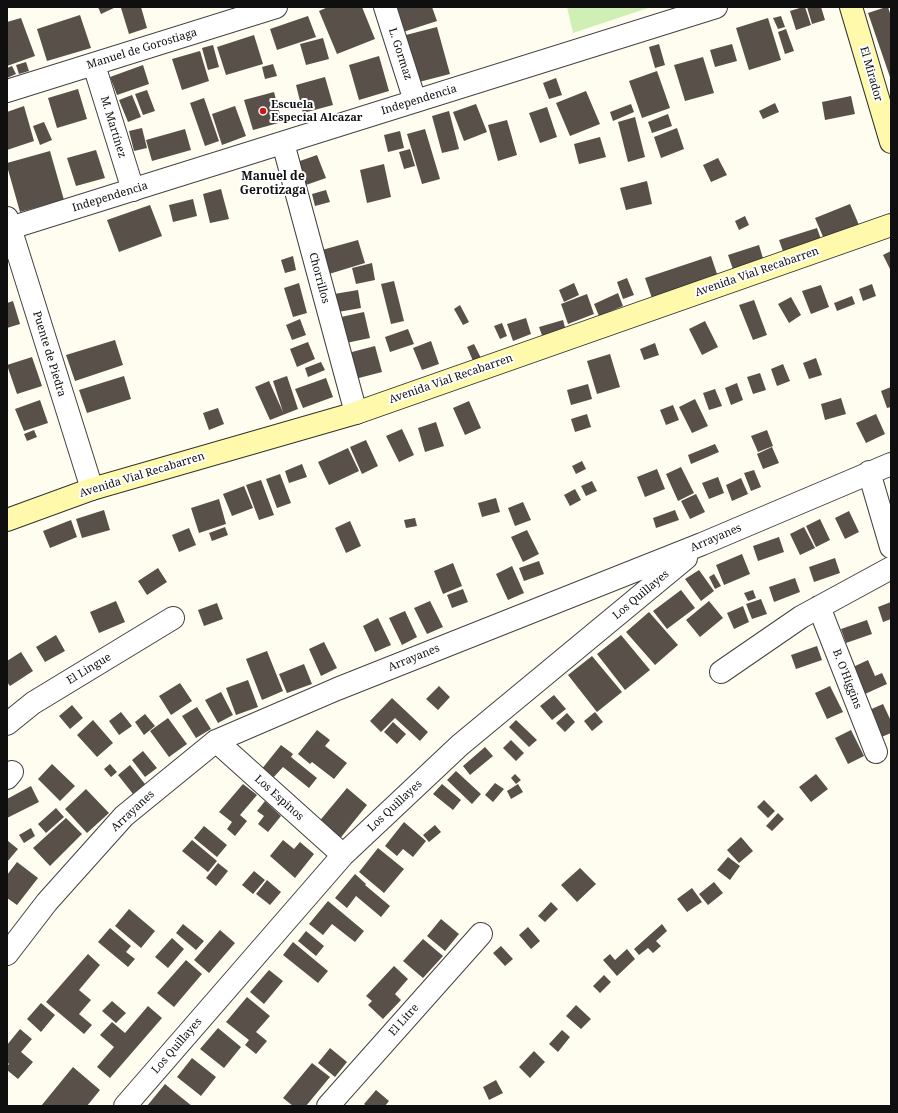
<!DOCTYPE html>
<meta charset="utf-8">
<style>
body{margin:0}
#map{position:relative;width:898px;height:1113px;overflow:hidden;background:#fffdf0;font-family:"Noto Serif",serif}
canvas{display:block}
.frame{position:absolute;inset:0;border:8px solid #0f0f0f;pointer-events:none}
</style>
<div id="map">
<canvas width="898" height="1113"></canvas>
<div class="frame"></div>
</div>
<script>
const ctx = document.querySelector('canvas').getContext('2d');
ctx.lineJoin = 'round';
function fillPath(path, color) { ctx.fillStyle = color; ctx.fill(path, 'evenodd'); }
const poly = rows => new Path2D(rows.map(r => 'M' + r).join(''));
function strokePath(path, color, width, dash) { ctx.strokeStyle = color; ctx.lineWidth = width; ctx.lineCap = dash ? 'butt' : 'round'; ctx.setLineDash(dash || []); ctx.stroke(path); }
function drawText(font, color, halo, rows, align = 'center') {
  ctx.font = font + ' "Noto Serif",serif'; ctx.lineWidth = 4; ctx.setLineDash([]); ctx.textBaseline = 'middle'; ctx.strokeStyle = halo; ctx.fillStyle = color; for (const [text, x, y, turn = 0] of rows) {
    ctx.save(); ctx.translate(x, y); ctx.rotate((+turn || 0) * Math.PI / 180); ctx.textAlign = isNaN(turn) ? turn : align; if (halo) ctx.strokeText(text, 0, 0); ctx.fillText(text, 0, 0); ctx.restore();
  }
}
fillPath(poly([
 [567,7,651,7,573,33]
]), '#d0efb5');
fillPath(poly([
 [98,7,116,7,101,14],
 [123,7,141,7,147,28,129,34,121,8],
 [328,7,362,7,375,39,337,54,319,11],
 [392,7,432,7,437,21,400,33],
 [803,7,805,7,811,25,796,30,790,11],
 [807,7,821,7,825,20,812,24],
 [886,7,888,7,891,16,891,80,868,13],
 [80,15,91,48,47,61,37,29],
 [308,16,316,37,277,50,270,29],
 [781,16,785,27,778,29,773,18],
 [21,18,35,56,7,66,7,22],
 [768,18,781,60,749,70,736,28],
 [437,27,450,74,415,83,402,36],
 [786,29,794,51,785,54,778,32],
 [254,35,263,64,226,75,217,47],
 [323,38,329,59,306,65,300,44],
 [659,44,665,65,655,68,649,47],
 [732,44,737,61,715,67,710,50],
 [213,45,219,67,208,70,202,48],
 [200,51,209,81,182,90,172,59],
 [379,56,389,91,359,100,349,65],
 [703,57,714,93,685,101,674,65],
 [26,62,29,71,19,74,16,65],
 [273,64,277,76,265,79,262,67],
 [143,65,149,84,117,95,110,77],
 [12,66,16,74,7,78,7,68],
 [657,71,670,108,642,118,629,81],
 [325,77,333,105,303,113,296,85],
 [556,78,562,95,549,99,543,83],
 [78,89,87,119,57,128,48,98],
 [147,90,155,111,143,115,135,94],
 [586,91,600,124,570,136,556,103],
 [274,92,282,122,253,130,244,100],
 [132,95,141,117,128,122,119,100],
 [851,96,855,114,825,120,822,102],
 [204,98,219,141,205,146,190,103],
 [775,103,779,112,763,119,759,111],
 [476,104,487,132,464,141,453,112],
 [631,104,634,112,613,121,610,112],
 [24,106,34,141,7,150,7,112],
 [235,106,246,136,222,145,212,114],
 [547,107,557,137,540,143,529,113],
 [449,111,459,149,442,153,432,116],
 [668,114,672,126,652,133,648,122],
 [635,117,645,157,628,162,618,122],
 [507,120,517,155,498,161,488,125],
 [44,122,52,140,40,145,33,126],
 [142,128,147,148,134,151,129,131],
 [677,128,684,149,661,158,654,137],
 [185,129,191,150,152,161,146,140],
 [425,129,440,179,422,184,407,134],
 [400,131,404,148,388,152,384,135],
 [600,137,606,157,579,164,574,144],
 [410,149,415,166,404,169,399,152],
 [96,150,105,178,76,186,67,158],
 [50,151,64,200,20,212,7,166,7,163],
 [317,155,326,178,306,185,297,162],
 [718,158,727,175,711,182,703,165],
 [384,164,391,197,367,203,360,170],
 [647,181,652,204,626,210,620,188],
 [221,189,229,219,210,223,203,194],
 [326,190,330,202,315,206,312,194],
 [193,199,197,216,173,222,169,205],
 [850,204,859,225,824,239,815,218],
 [150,205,162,236,119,252,107,220],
 [745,216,749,225,739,230,735,221],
 [817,228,822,242,784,254,779,240],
 [358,240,365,263,329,274,322,250],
 [759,245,765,265,735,275,728,255],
 [891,251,891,271,883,255],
 [293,256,296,270,285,273,281,260],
 [711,256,719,280,653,301,645,278],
 [372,263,375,280,356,284,352,268],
 [627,278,634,295,623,299,617,282],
 [394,281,404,321,391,324,381,284],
 [299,283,307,313,293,317,284,288],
 [574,283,579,295,564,302,559,290],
 [872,284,876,296,863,301,859,289],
 [821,285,829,307,811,314,802,291],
 [358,290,361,308,338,312,334,294],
 [618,293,623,306,599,316,594,304],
 [587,294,594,314,568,324,561,304],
 [852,296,855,304,837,311,834,303],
 [791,297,801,315,789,323,778,304],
 [754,300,767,335,753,340,739,305],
 [13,301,20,324,7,328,7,303],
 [460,305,469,322,463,325,454,309],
 [364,312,370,338,346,343,341,317],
 [526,318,531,334,513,341,507,324],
 [300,319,306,335,292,340,286,325],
 [563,320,566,331,543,338,539,327],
 [705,321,718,347,702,355,689,329],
 [502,323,507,336,500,339,494,326],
 [408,329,414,344,390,352,385,337],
 [115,340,123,365,75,381,66,355],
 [431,341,439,364,422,370,413,348],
 [308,342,315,359,297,367,290,349],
 [655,343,659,355,644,360,640,349],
 [474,344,481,358,473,361,467,347],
 [375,346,382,372,355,379,348,353],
 [610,354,620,387,597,394,587,361],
 [32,357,42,386,17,394,7,365],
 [816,358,822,375,809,379,803,363],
 [321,362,325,370,308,377,305,368],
 [783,364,790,381,777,386,771,369],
 [760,373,766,390,753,394,747,377],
 [124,376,131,399,87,413,79,390],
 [287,376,298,409,270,420,255,387,269,381,283,412,273,381],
 [326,378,333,397,303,408,295,389],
 [737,383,743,400,731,405,725,388],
 [588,384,592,399,571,405,567,390],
 [891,387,891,407,887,408,881,391],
 [715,389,722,406,709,410,703,393],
 [841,398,846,414,825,420,821,404],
 [695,399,708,426,692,433,679,407],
 [40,400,48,423,24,431,15,409],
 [469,401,481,428,465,435,453,408],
 [673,405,679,420,666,425,660,410],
 [218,408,224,424,209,430,203,413],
 [587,414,591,427,575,432,571,419],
 [876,414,885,434,866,443,856,423],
 [436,422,444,446,425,452,418,428],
 [402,429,414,455,399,462,386,436],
 [34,430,37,437,27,441,24,434],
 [767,430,773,446,758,452,751,436],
 [366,440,378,466,362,474,350,447],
 [715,444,719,452,691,464,688,455],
 [772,447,779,463,763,469,757,454],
 [348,448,359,471,329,485,318,462],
 [582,461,586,469,576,474,572,466],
 [302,464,307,477,289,483,285,471],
 [681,467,694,493,678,501,666,474],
 [657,469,665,489,645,497,637,477],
 [754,470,761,487,751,491,744,473],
 [280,474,291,503,277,508,266,479],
 [718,477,724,493,709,499,702,483],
 [741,478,748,494,732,501,726,485],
 [261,480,274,515,259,520,246,485],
 [592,481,597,491,586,496,581,486],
 [244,486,253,508,232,516,223,494],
 [575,489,581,500,570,506,564,495],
 [696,494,705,512,690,519,681,501],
 [496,498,500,512,482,517,478,503],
 [219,499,226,524,199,533,191,508],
 [523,502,531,520,515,526,508,508],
 [104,510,110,530,82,538,76,519],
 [675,510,679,520,656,528,653,518],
 [849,511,859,532,845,539,835,518],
 [415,518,417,526,406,528,404,520],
 [820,519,830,540,816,547,806,526],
 [71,520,77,537,50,548,43,531],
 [350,521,361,546,346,553,335,528],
 [225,527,228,535,212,541,209,533],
 [804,527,815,548,800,555,790,534],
 [189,528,196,545,179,552,172,535],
 [527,530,539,554,523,562,511,537],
 [779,537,784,552,758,561,753,546],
 [742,554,750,574,724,585,716,565],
 [835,558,840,573,814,582,809,567],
 [539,561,544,574,524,581,519,568],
 [453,563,462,586,443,594,434,571],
 [512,566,524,593,508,600,496,574],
 [158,568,167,582,147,595,138,581],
 [699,570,714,591,701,601,685,579],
 [714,574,721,586,715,589,709,577],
 [795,578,800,592,774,602,769,587],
 [463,589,468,602,452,608,447,595],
 [681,590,695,608,667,629,653,611],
 [753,590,756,598,748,601,744,593],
 [761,599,767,614,752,619,746,604],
 [116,601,125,622,99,633,90,612],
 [430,601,443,627,427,634,414,608],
 [709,601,723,618,700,637,686,620],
 [891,602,891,619,883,622,878,607],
 [217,603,223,619,204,626,198,610],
 [743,606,749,622,734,629,727,613],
 [405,611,417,637,402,645,389,618],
 [649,612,678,645,655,665,626,632],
 [378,618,391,645,375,652,363,626],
 [867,620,872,634,846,643,841,629],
 [56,635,65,651,45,662,36,647],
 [621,635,650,670,625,690,597,654],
 [324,642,337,668,321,676,309,649],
 [817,646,822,660,796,669,791,655],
 [267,651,283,691,262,700,246,659],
 [21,652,33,671,10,686,7,682,7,661],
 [592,656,622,692,597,712,568,675],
 [868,660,875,676,882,673,887,684,865,694,853,667],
 [304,664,312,684,287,693,279,674],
 [248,680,258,707,236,715,226,688],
 [180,683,192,701,171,715,159,696],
 [439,686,450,697,438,710,426,699],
 [830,686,843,712,827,719,815,693],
 [221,692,233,715,218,723,205,700],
 [554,695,566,709,552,720,540,706],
 [392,698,428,732,420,741,395,718,381,732,370,721],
 [883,704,891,721,891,733,879,738,867,711],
 [72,705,83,718,70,729,59,716],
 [197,707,211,729,196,738,182,716],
 [121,712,132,726,119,735,109,721],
 [595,712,603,722,592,731,584,721],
 [567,713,575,722,565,732,556,723],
 [145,714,155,726,144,735,135,722],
 [168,718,187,744,169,757,150,731],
 [93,720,113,743,97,757,77,735],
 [516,720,537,740,529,747,509,727],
 [393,722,406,734,397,744,384,732],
 [317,730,330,740,325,746,347,763,334,779,312,762,310,764,298,754],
 [851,730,864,756,848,764,835,738],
 [511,740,524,753,516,761,503,748],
 [281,745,293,754,291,757,317,778,309,788,283,767,272,779,261,770],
 [485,747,493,756,470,775,463,766],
 [143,751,157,768,145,777,132,760],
 [52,764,75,786,60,801,38,779],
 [110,764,117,772,111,777,104,769],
 [130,765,145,784,133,794,118,775],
 [456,771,481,794,472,804,447,780],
 [515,774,521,780,516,784,511,778],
 [816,774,828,789,811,802,799,787],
 [495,783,504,789,493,802,485,795],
 [243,784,257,795,240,815,247,821,235,836,227,829,232,822,219,812],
 [442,784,461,800,453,810,433,794],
 [518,784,523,792,511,799,507,791],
 [31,786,39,802,7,818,7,799],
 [347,788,367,805,338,841,317,824],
 [86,789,109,813,87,833,65,809],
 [764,800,775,811,768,818,757,807],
 [265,801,281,816,268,832,258,824,264,816,257,811],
 [56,808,64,817,46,833,38,824],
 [778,813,784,819,772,831,766,826],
 [66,818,82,834,50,866,33,848],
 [404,822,426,841,413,857,403,849,397,856,385,846],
 [435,825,441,832,429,842,423,835],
 [204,826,227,845,217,857,194,838],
 [31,828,35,836,24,843,19,835],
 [741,837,753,851,739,863,727,850],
 [192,840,217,861,208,872,182,851],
 [283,840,294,849,300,842,314,854,295,878,270,856],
 [8,841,18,849,7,862,7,842],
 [378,848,404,869,384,893,359,872],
 [728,857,740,866,730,880,717,870],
 [17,862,38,878,17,905,7,898,7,875],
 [218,863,228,871,216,886,206,878],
 [580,868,596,884,577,902,561,885],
 [254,871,265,880,253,894,242,885],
 [355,874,366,884,365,885,390,906,381,917,356,896,347,908,335,898],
 [267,880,281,892,270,905,256,894],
 [714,882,723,893,708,905,699,894],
 [692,888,702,902,687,912,677,899],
 [328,901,364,931,355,942,332,924,323,935,309,924],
 [551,902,558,909,545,922,538,916],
 [129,909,155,931,141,948,115,926],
 [441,919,459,934,445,951,427,936],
 [183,924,204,941,196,950,176,933],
 [662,924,667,931,656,941,661,946,653,953,648,948,639,955,634,949],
 [528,927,540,941,531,949,519,935],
 [110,928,131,946,126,952,135,959,128,967,98,942],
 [220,930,235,943,209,973,194,960],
 [306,931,324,946,316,956,298,941],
 [172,938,184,949,168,968,155,957],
 [423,939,443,956,423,978,403,961],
 [293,942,328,971,318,983,283,955],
 [501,946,513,959,505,966,493,953],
 [627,949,635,959,617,976,603,960,610,954,615,960],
 [88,954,100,965,79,990,91,1000,79,1014,92,1025,84,1034,46,1002],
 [186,960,202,974,174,1007,157,993],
 [394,966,408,979,395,994,401,1000,383,1019,368,1005,372,1001,366,996],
 [269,970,283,981,264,1004,250,992],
 [604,975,611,982,600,993,593,986],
 [247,997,270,1016,256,1032,267,1041,256,1054,245,1045,249,1040,226,1022],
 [112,1001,126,1013,116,1023,102,1011],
 [41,1003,55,1015,41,1032,27,1019],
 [576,1005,591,1019,581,1029,566,1016],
 [148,1006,162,1018,110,1078,97,1067,114,1047,100,1035,112,1022,125,1033],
 [218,1028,241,1047,224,1068,200,1049],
 [20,1029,32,1039,21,1052,33,1062,18,1079,7,1070,7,1066,9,1064,7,1062,7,1045],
 [562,1030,570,1037,558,1052,549,1044],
 [330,1048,347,1062,335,1077,318,1063],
 [534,1051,545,1062,530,1078,519,1067],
 [192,1058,216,1077,201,1096,177,1077],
 [312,1063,330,1077,306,1106,293,1106,283,1098],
 [73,1067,100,1090,87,1106,41,1106],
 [496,1080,503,1093,489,1100,483,1087],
 [165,1084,177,1094,192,1106,147,1106],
 [376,1090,389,1101,385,1106,366,1106,364,1104]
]), '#59504a');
const minor = poly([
 [385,7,415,101],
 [94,65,133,190],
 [7,91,276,7],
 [283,143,356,413],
 [7,218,92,489],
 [869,472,891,547],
 [819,607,876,752],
 [721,672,801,617,891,568],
 [7,724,33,703,173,618],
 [216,741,343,855],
 [7,778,12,772],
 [7,954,47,902,124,816,216,741,337,689,702,544,891,464],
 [125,1106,343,855,460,745,686,558],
 [328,1106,481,934]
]);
const tertiary = poly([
 [7,229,716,7]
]);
const secondary = poly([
 [851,7,891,142],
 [7,520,92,489,356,413,891,225]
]);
strokePath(minor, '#424242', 24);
strokePath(tertiary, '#424242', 24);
strokePath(secondary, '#313131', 24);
strokePath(minor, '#fff', 22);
strokePath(tertiary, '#fff', 22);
strokePath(secondary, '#fffaab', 22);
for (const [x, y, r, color] of [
 [263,111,4,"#cf1616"]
]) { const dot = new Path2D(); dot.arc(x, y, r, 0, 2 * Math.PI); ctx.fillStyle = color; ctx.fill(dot); strokePath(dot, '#fff', 1.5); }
drawText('11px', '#0f0f0f', '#fff', [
 ["Manuel de Gorostiaga",142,49,-17],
 ["L. Gormaz",400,54,72],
 ["El Mirador",871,74,74],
 ["Independencia",419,100,-17],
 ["M. Martínez",113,127,73],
 ["Independencia",110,197,-17],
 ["Avenida Vial Recabarren",757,272,-19],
 ["Chorrillos",319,278,75],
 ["Puente de Piedra",49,354,73],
 ["Avenida Vial Recabarren",451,379,-19],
 ["Avenida Vial Recabarren",142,475,-17],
 ["Arrayanes",716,538,-23],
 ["Los Quillayes",641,595,-40],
 ["Arrayanes",414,658,-22],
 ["El Lingue",89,669,-31],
 ["B. O'Higgins",847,679,69],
 ["Los Espinos",279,798,42],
 ["Los Quillayes",395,806,-43],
 ["Arrayanes",133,811,-43],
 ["El Litre",404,1020,-48],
 ["Los Quillayes",177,1046,-49]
]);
drawText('bold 11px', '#0f0f0f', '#fff', [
 ["Escuela",271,105],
 ["Especial Alcazar",271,118]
], 'left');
drawText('bold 12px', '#0f0f0f', '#fff', [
 ["Manuel de",273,177],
 ["Gerotizaga",273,191]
]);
</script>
